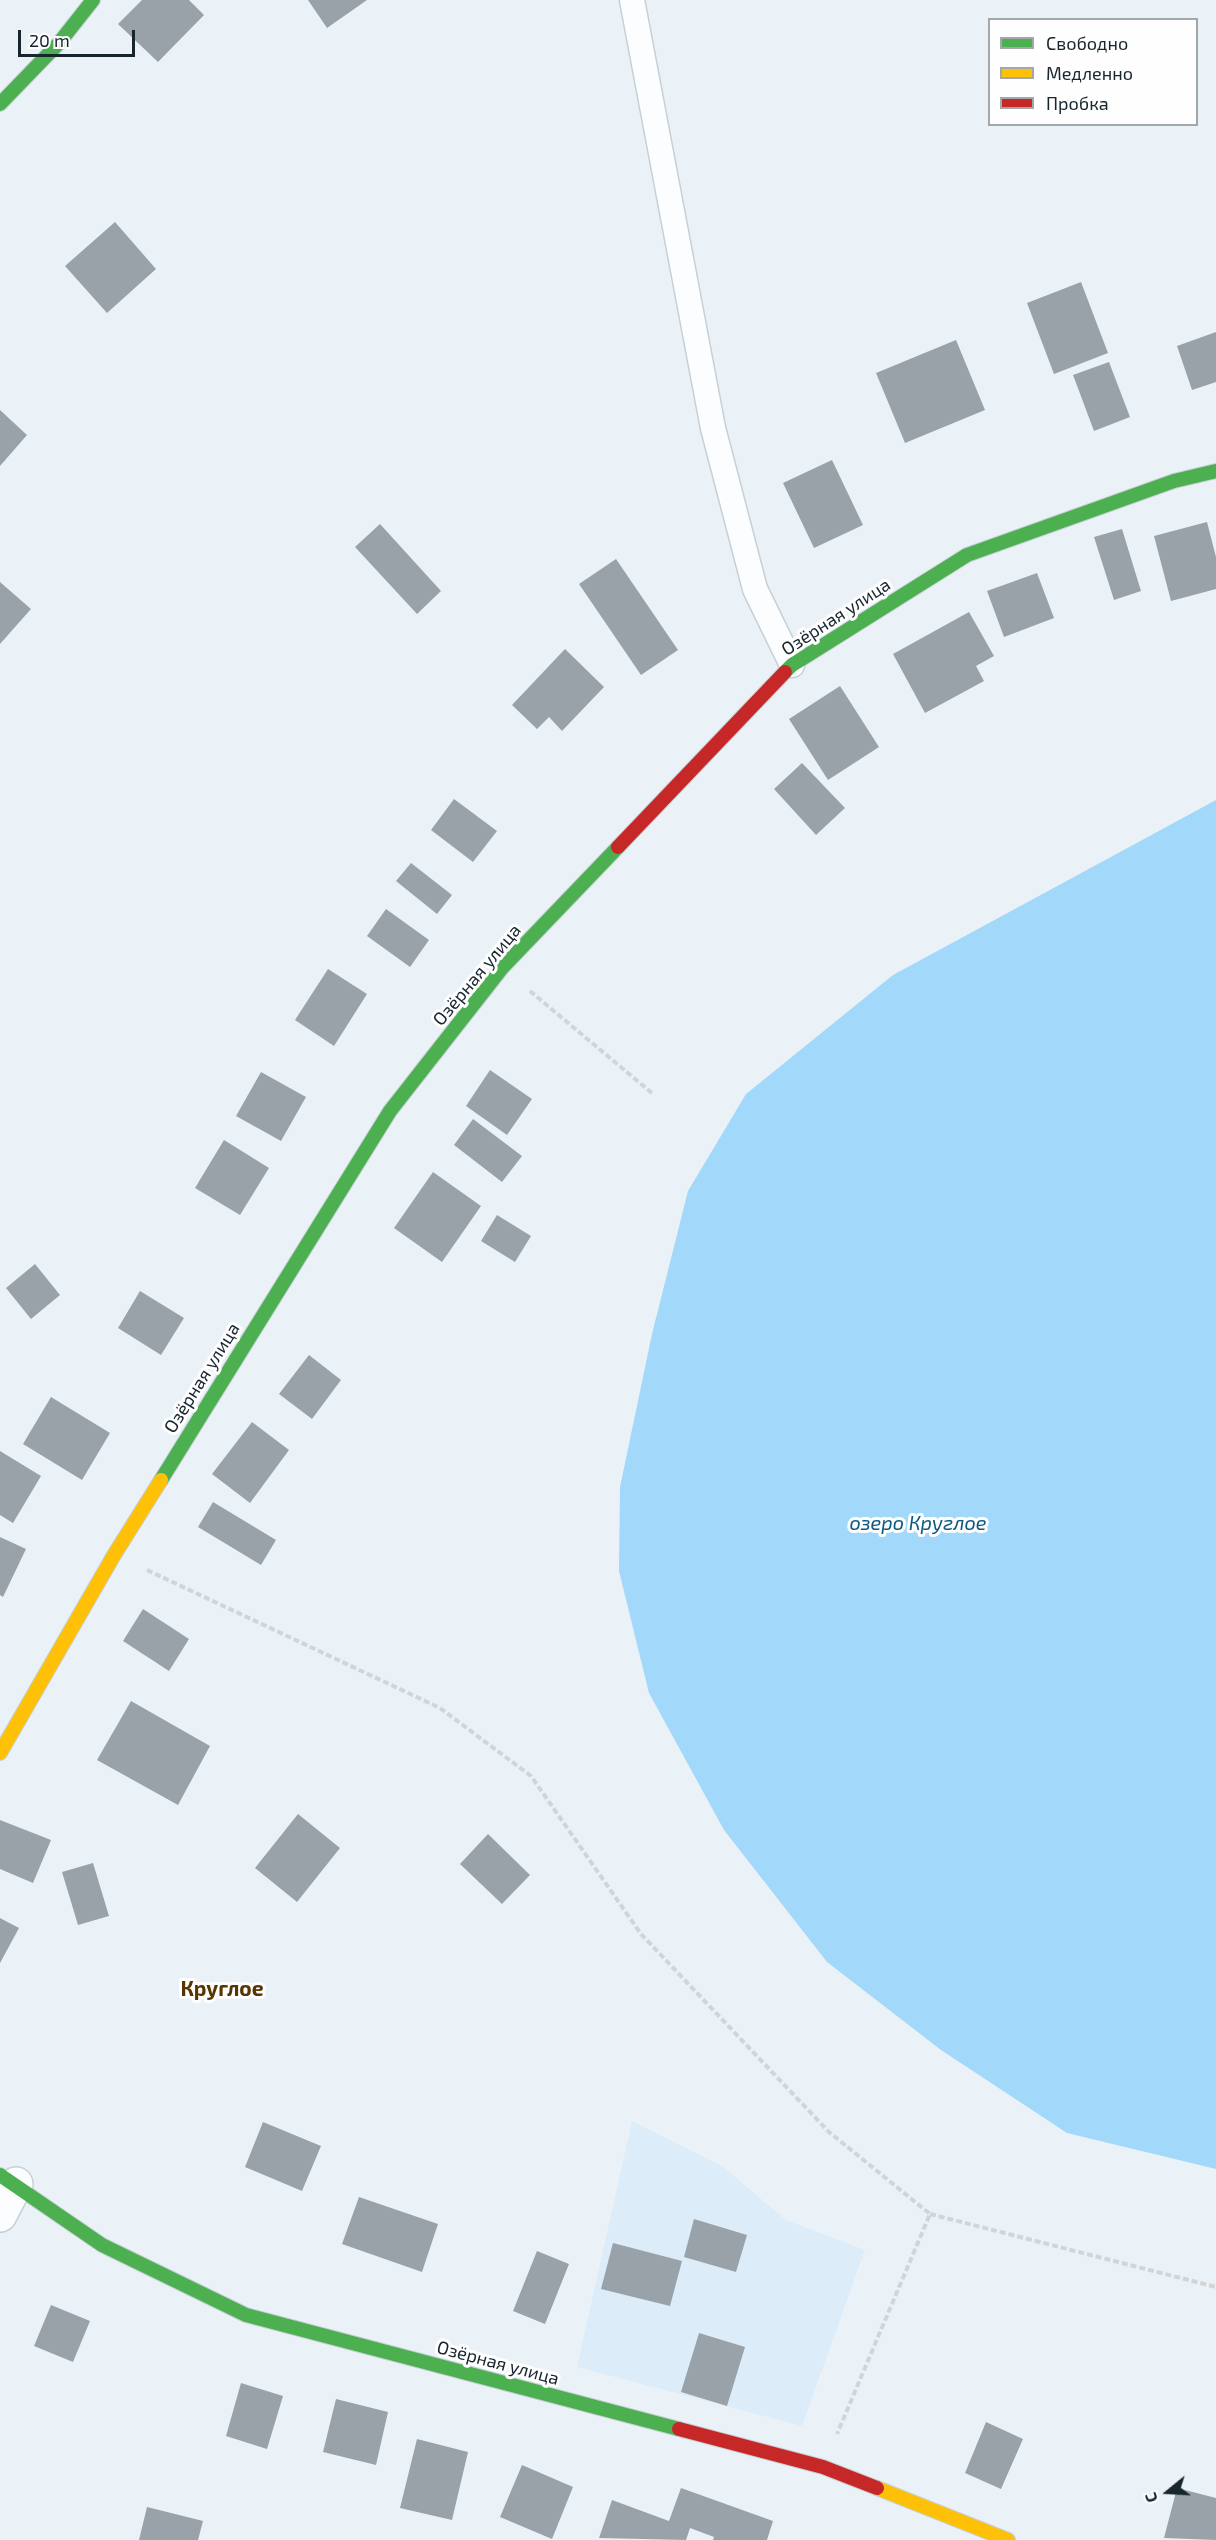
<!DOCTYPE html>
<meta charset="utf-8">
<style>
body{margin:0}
#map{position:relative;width:1216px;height:2540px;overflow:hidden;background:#ebf2f7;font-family:"Exo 2",sans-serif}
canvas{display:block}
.legend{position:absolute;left:988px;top:18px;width:210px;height:108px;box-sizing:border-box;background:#fefefe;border:2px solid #a2a7aa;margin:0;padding:8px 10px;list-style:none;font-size:18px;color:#17252d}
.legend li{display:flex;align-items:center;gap:12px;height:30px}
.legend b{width:30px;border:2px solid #a2a7aa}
.north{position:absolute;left:1138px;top:2462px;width:60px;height:60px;-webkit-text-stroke:4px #fefefe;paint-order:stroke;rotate:252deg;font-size:16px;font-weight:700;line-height:24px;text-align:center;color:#17252d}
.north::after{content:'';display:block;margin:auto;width:21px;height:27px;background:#17252d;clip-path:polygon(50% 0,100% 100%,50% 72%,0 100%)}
.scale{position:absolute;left:18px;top:30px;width:117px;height:27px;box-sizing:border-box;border:3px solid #17252d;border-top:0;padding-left:8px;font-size:18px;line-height:21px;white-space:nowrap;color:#17252d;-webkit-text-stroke:4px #fefefe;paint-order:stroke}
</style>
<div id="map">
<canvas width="1216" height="2540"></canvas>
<ul class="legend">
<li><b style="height:8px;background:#4caf50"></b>Свободно</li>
<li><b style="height:8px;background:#ffc107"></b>Медленно</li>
<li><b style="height:8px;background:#c62828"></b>Пробка</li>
</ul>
<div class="north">С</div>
<div class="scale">20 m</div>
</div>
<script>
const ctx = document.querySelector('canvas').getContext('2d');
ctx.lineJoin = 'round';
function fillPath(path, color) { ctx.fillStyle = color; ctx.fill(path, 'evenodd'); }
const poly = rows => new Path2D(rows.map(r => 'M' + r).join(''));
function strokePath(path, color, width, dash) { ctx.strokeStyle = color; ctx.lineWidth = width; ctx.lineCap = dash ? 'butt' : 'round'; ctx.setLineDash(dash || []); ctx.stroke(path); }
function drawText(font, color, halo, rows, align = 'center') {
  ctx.font = font + ' "Exo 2",sans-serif'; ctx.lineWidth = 6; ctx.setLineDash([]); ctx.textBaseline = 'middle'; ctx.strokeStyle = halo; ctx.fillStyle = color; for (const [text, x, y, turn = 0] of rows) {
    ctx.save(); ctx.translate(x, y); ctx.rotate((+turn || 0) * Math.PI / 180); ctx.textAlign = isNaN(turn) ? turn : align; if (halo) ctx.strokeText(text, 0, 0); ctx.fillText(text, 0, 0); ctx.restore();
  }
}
fillPath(poly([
 [632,2121,722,2166,786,2220,865,2250,802,2426,577,2367]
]), '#dcecf9');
fillPath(poly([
 [1216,800,1216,2169,1067,2133,941,2050,827,1962,724,1830,649,1693,619,1571,620,1487,652,1334,688,1191,746,1094,893,975]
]), '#a2d8fa');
fillPath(poly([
 [142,0,189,0,204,15,158,62,118,24],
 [308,0,367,0,327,28],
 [115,222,156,269,107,313,65,266],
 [1081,282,1108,353,1054,374,1027,303],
 [1216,332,1216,382,1192,390,1177,346],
 [956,340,985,410,905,443,876,373],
 [1109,362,1130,417,1094,431,1073,375],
 [0,410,27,435,0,466],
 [832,460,863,525,814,548,783,483],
 [1207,522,1216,557,1216,589,1171,601,1154,536],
 [380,524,441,591,417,614,355,547],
 [1122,529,1141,591,1114,600,1094,537],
 [616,559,678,650,641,675,579,584],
 [1037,573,1054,618,1004,637,987,591],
 [0,582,31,609,0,644],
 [969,612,994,656,976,666,984,681,925,713,893,654],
 [565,649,604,687,562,731,549,717,537,729,512,705],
 [840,686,879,747,828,780,789,719],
 [802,763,845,808,816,835,774,789],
 [454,799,497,831,473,862,431,830],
 [411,863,452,895,437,914,396,881],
 [386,909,429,940,410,967,367,936],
 [328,969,367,994,334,1046,295,1020],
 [490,1070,532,1099,507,1135,466,1106],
 [261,1072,306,1097,281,1141,236,1116],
 [473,1119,522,1156,502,1182,454,1145],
 [224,1140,269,1168,240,1215,195,1188],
 [433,1172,481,1206,442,1262,394,1228],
 [497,1215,531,1236,515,1262,481,1241],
 [35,1264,60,1295,31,1319,6,1288],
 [140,1291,184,1318,161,1355,118,1328],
 [309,1355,341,1380,312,1419,279,1394],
 [51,1397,110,1433,82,1480,23,1444],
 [252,1422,289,1450,250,1503,212,1474],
 [0,1451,41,1476,13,1523,0,1515],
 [213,1502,276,1540,261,1565,198,1527],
 [0,1537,26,1549,3,1597,0,1595],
 [143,1609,189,1639,169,1671,123,1641],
 [131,1701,210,1746,178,1805,97,1760],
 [298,1814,340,1848,297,1902,255,1868],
 [0,1820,51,1840,33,1883,0,1869],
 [488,1834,530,1875,502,1904,460,1864],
 [93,1863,109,1916,78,1925,62,1872],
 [0,1918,19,1928,0,1963],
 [263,2122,321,2146,302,2191,245,2167],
 [359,2197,438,2224,422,2272,342,2244],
 [694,2219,747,2235,736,2272,684,2257],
 [613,2243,682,2261,670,2306,601,2289],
 [537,2251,569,2264,545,2324,513,2311],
 [51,2305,90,2321,73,2362,34,2346],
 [699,2333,745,2347,727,2406,681,2392],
 [241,2383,283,2396,267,2449,226,2436],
 [336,2399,388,2412,376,2465,323,2452],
 [986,2422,1023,2439,1001,2489,965,2473],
 [417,2439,468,2452,452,2520,400,2508],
 [522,2465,573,2487,552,2539,500,2517],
 [681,2488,773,2521,767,2540,713,2540,714,2537,690,2528,686,2540,599,2538,612,2500,669,2521],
 [1177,2488,1216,2498,1216,2540,1164,2538],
 [147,2507,203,2521,198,2540,139,2540]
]), '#99a2a9');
const lane = poly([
 [632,0,713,428,755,589,792,665]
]);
const street = poly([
 [0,2215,16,2184]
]);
const fast = poly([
 [0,104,59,43,93,0],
 [785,672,792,665,967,555,1174,481,1216,471],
 [161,1480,390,1111,502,968,618,847],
 [0,2175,102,2245,246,2315,679,2429]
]);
const slow = poly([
 [0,1753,114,1555,161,1480],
 [877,2488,1008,2540]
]);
const jam = poly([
 [618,847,785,672],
 [679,2429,823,2467,877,2488]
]);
strokePath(lane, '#c6d0d7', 27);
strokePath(street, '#c6d0d7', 36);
strokePath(fast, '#c6d0d7', 16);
strokePath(slow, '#c6d0d7', 16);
strokePath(jam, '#c6d0d7', 16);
strokePath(poly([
 [530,991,653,1094],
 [147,1570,440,1708,531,1776,641,1934,829,2132,930,2214,837,2434],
 [930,2214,1216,2287]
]), '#d2d4d6', 4, [6, 3]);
strokePath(lane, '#fcfdfe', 24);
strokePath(street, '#fcfdfe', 33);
strokePath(fast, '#4caf50', 14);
strokePath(slow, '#ffc107', 14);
strokePath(jam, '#c62828', 14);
drawText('18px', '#17252d', '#fefefe', [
 ["Озёрная улица",836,617,-33],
 ["Озёрная улица",477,975,-50],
 ["Озёрная улица",202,1378,-58],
 ["Озёрная улица",498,2363,15]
]);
drawText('italic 20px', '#0d5a80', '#fefefe', [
 ["озеро Круглое",918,1523]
]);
drawText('bold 21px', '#583400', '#fefefe', [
 ["Круглое",222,1989]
]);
</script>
